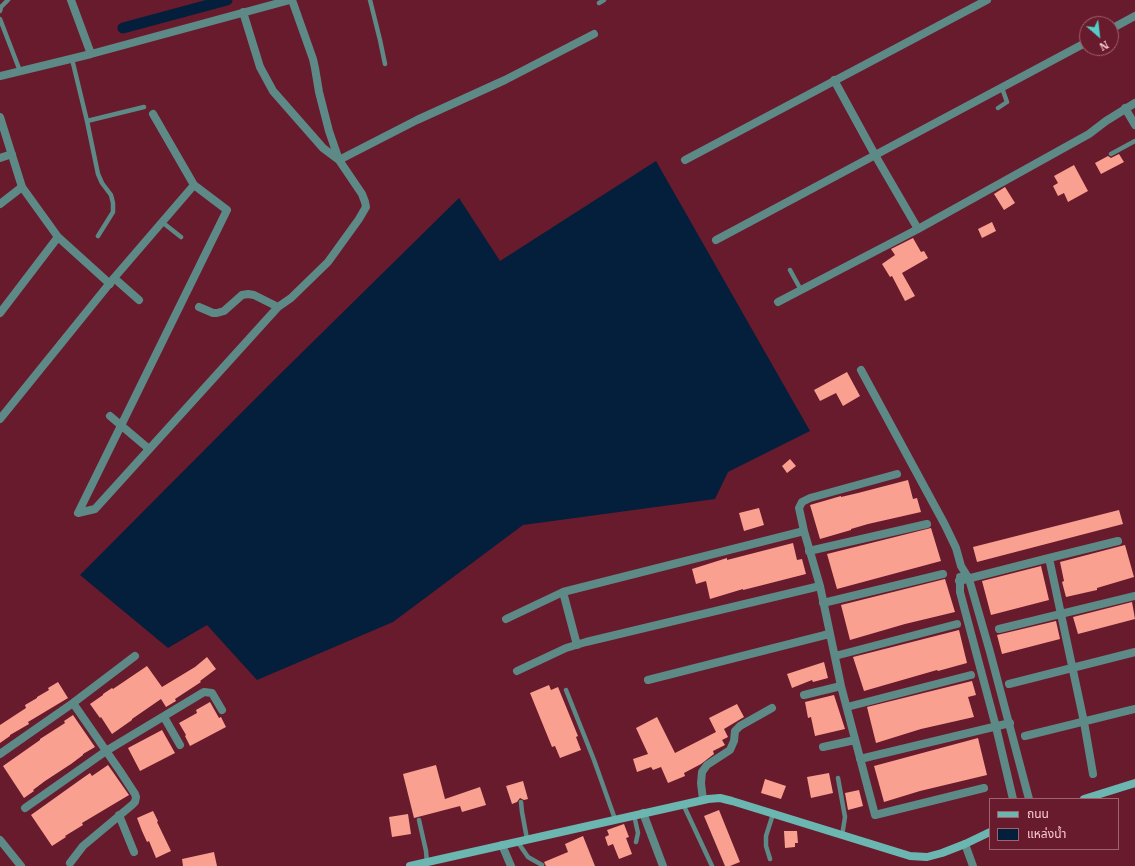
<!DOCTYPE html>
<meta charset="utf-8">
<style>
body{margin:0}
#map{position:relative;width:1135px;height:866px;overflow:hidden;background:#681b2d;font-family:"IBM Plex Serif","Noto Sans Thai",serif}
canvas{display:block}
.legend{position:absolute;left:989px;top:798px;width:130px;height:52px;box-sizing:border-box;background:#681b2d;border:1px solid #a2616e;margin:0;padding:5px 7px;list-style:none;font-size:12px;color:#facad0}
.legend li{display:flex;align-items:center;gap:8px;height:20px}
.legend b{width:20px;border:1px solid #a2616e}
.north{position:absolute;left:1079px;top:16px;width:40px;height:40px;box-sizing:border-box;background:#681b2d;border:1px solid #a2616e;border-radius:50%;rotate:152deg;font-size:11px;font-weight:700;line-height:16px;text-align:center;color:#facad0}
.north::after{content:'';display:block;margin:auto;width:14px;height:18px;background:#54cdc7;clip-path:polygon(50% 0,100% 100%,50% 72%,0 100%)}
</style>
<div id="map">
<canvas width="1135" height="866"></canvas>
<ul class="legend">
<li><b style="height:5px;background:#6cb6b1"></b>ถนน</li>
<li><b style="height:11px;background:#031f3b"></b>แหล่งน้ำ</li>
</ul>
<div class="north">N</div>
</div>
<script>
const ctx = document.querySelector('canvas').getContext('2d');
ctx.lineJoin = 'round';
function fillPath(path, color) { ctx.fillStyle = color; ctx.fill(path, 'evenodd'); }
const poly = rows => new Path2D(rows.map(r => 'M' + r).join(''));
function strokePath(path, color, width, dash) { ctx.strokeStyle = color; ctx.lineWidth = width; ctx.lineCap = dash ? 'butt' : 'round'; ctx.setLineDash(dash || []); ctx.stroke(path); }
fillPath(poly([
 [656,161,810,431,728,472,715,499,523,525,393,622,257,680,207,625,168,648,80,575,272,382,459,198,500,261]
]), '#031f3b');
strokePath(poly([
 [123,28,227,0]
]), '#031f3b', 11);
fillPath(poly([
 [1119,154,1124,162,1101,174,1095,163,1108,156,1111,158],
 [1074,165,1088,191,1068,202,1064,193,1058,196,1053,186,1058,183,1054,176],
 [1005,187,1015,203,1004,210,994,194],
 [992,222,996,231,982,238,978,229],
 [913,238,921,252,924,251,928,258,902,273,915,296,905,301,892,276,890,277,882,264,895,255,891,249],
 [847,372,860,396,843,406,836,393,820,401,814,390],
 [790,459,796,466,787,473,782,466],
 [908,480,913,499,917,498,921,512,868,524,851,529,851,530,820,539,810,505,841,496,841,497,858,493],
 [759,508,764,525,744,531,739,513],
 [1119,510,1123,524,977,562,973,547],
 [931,528,941,561,837,589,827,554],
 [793,543,797,560,802,559,806,574,759,586,743,590,743,589,710,599,706,581,696,584,692,569,727,558,727,560],
 [1125,545,1134,577,1097,588,1097,590,1066,597,1062,582,1064,581,1060,562],
 [1041,566,1049,600,991,615,982,581],
 [945,579,955,612,905,624,850,640,841,605],
 [1132,602,1135,619,1078,634,1073,617],
 [1056,621,1060,639,1002,654,997,635],
 [959,630,967,663,938,671,937,670,864,691,853,657],
 [207,657,216,669,200,681,201,682,175,699,176,701,166,707,161,699,132,719,132,720,112,734,101,717,100,718,90,704,103,695,103,694,112,688,113,689,147,666,162,687,195,667],
 [824,662,828,678,813,682,812,680,792,688,787,674],
 [972,681,976,695,968,697,974,717,921,729,876,743,867,707],
 [58,682,68,698,28,722,29,724,10,735,10,736,0,743,0,725,26,708,25,705,37,698,37,697,49,690,48,688],
 [549,685,551,690,558,687,578,736,576,737,581,750,560,758,555,746,552,747,530,693],
 [834,695,845,729,815,736,811,717,808,718,805,702],
 [210,702,219,718,221,717,226,727,190,746,185,736,186,735,179,723,197,713,196,710],
 [737,704,744,717,724,729,728,737,722,740,725,745,713,751,714,754,701,764,684,773,685,776,668,783,661,767,653,770,651,767,637,772,633,759,648,754,636,728,657,717,675,753,716,732,709,718],
 [73,715,95,747,83,754,83,755,71,764,45,781,33,790,34,791,24,798,3,766,40,740,40,739,65,723,64,721],
 [162,730,175,753,140,771,128,748],
 [978,738,987,775,920,791,884,802,874,766],
 [108,765,129,795,82,823,83,825,65,836,66,837,52,846,31,815,80,780,90,773,92,776],
 [436,765,445,799,480,787,486,805,462,812,460,806,414,818,403,774],
 [829,773,833,793,811,798,807,777],
 [765,779,786,786,781,799,761,793],
 [523,781,528,799,524,800,520,798,517,802,512,804,506,786],
 [859,790,863,806,848,810,845,793],
 [719,810,740,862,730,866,725,866,704,816],
 [153,811,158,821,157,822,171,851,156,858,149,841,147,842,142,831,137,818],
 [408,814,411,834,392,837,389,817],
 [624,824,629,837,626,838,632,854,619,859,613,844,608,846,605,837,609,835,607,830],
 [784,831,797,831,798,843,795,843,795,847,785,848],
 [583,836,595,866,546,866,544,862,568,852,565,844],
 [214,852,217,866,183,866,182,859]
]), '#f9a090');
strokePath(poly([
 [370,0,380,40,385,64],
 [599,3,604,0],
 [0,11,1,7,8,0],
 [0,19,20,71],
 [72,59,87,121,98,174,102,183,111,195,113,203,113,212,98,236],
 [998,108,1007,102,1002,88],
 [87,121,144,107],
 [1111,154,1135,141],
 [162,222,181,237],
 [790,270,801,290],
 [566,690,594,760,615,819],
 [838,778,845,817,842,836],
 [521,802,522,812,527,839],
 [683,804,712,866],
 [634,815,638,833,636,842],
 [419,820,426,851,427,863],
 [517,841,528,857,542,865],
 [770,859,766,846,766,836,773,814]
]), '#5d8a87', 4.5);
strokePath(poly([
 [71,0,91,54],
 [243,12,260,67,273,91,323,148,339,160,417,120,505,80,594,34],
 [1111,29,1135,16],
 [0,76,91,54,290,0],
 [834,80,875,155,918,229],
 [1125,108,1135,125],
 [153,114,194,185,227,210,78,513,95,509,278,307,291,298,328,262,359,219,366,207,365,202,362,194,339,160,329,131,319,92,315,68,313,59,292,0],
 [0,117,22,187,58,237,110,284],
 [0,158,12,154],
 [685,160,987,0],
 [0,204,22,187],
 [716,240,1087,42],
 [114,278,139,300],
 [778,302,918,229,1089,134,1106,121,1135,103],
 [199,307,213,313,217,313,224,311,242,295,248,294,254,295,278,307],
 [0,313,58,237],
 [861,370,945,525,956,548,961,566,969,579,990,652,1029,799],
 [110,416,149,449],
 [0,419,114,278,194,185],
 [897,474,810,498,802,502,799,508,804,531,820,586,841,686,875,815,984,788],
 [809,551,927,524],
 [1049,558,1118,541],
 [960,577,960,592,996,727,1013,799],
 [959,581,1049,558,1084,722,1093,774],
 [563,592,577,645],
 [823,603,943,574],
 [506,619,563,592,804,531],
 [999,629,1135,596],
 [835,656,957,624],
 [517,671,566,648,586,642,820,586],
 [648,680,829,634],
 [1009,684,1135,652],
 [804,695,841,686],
 [847,707,971,675],
 [164,717,180,745],
 [1025,736,1135,709],
 [823,747,855,740],
 [0,754,73,703,135,656],
 [860,759,1010,723],
 [703,800,701,783,702,772,707,765,730,750,734,741,735,731,740,726,772,708],
 [25,808,106,751,204,692,212,693,222,710],
 [643,813,663,866],
 [119,815,134,852],
 [0,840,21,866],
 [965,844,973,866],
 [502,845,511,866],
 [70,863,83,846,132,805,135,802,136,797,135,794,120,771,73,703]
]), '#5d8a87', 8);
strokePath(poly([
 [1084,799,1135,783],
 [410,866,708,799,720,798,732,801,910,856,927,857,942,853,965,844,990,832]
]), '#6cb6b1', 8);
</script>
